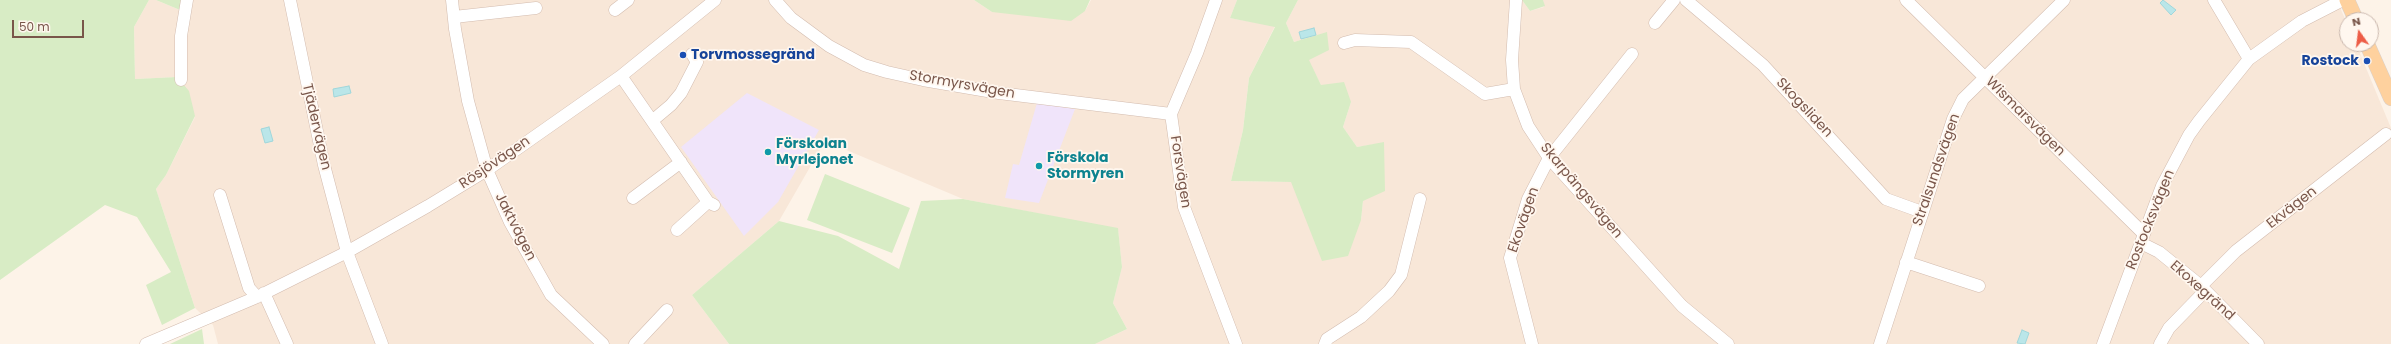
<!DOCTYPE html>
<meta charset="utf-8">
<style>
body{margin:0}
#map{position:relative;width:2391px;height:344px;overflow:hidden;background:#fdf3e8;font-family:Poppins,sans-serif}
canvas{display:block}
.north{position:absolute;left:2339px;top:12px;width:40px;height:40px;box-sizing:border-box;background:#fff7ef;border:1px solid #c9b7ad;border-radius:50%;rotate:346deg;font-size:11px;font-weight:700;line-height:16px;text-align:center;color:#79564a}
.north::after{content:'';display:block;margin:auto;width:14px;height:18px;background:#ed5d47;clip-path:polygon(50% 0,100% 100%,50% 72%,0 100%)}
.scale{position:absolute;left:12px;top:20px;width:72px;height:18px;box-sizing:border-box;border:2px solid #79564a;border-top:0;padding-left:5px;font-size:12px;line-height:14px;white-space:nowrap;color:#79564a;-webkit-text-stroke:3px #fff7ef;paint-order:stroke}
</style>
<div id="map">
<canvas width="2391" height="344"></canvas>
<div class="north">N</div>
<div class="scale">50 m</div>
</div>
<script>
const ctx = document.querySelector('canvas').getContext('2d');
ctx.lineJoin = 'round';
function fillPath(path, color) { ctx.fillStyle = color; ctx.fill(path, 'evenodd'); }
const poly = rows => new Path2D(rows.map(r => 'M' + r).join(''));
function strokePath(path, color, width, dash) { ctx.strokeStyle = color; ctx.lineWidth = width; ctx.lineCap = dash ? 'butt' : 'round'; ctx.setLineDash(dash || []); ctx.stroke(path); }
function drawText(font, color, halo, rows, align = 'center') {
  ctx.font = font + ' Poppins,sans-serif'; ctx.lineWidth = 3.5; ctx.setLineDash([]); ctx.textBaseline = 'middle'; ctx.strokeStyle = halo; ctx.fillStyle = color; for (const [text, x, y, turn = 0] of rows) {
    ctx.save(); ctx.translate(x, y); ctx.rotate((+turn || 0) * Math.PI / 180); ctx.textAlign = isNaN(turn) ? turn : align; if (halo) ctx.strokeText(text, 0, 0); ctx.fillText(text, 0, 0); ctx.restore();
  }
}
fillPath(poly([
 [149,0,156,0,180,10,182,0,974,0,992,12,1085,11,1091,0,1237,0,1230,18,1275,26,1249,78,1243,130,1231,181,1291,182,1361,220,1363,201,1384,143,1357,147,1343,127,1351,102,1321,85,1308,60,1327,33,1294,42,1286,23,1298,0,1522,0,1530,11,1544,7,1543,0,2337,0,2347,24,2347,44,2356,44,2391,128,2391,344,1095,344,1127,329,1113,303,1122,267,1118,229,963,199,825,141,779,221,692,295,729,344,218,344,213,325,195,308,156,189,166,175,195,117,177,77,135,79,134,27]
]), '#f8e7d8');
fillPath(poly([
 [747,93,819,130,778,202,744,236,681,147],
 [1037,103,1075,109,1039,203,1005,198,1013,164,1019,165]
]), '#f0e4fa');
fillPath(poly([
 [0,0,149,0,134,27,135,79,177,77,189,91,195,116,166,175,156,189,195,308,162,325,146,285,171,272,137,217,105,205,0,280],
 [156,0,182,0,180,10],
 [974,0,1090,0,1085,11,1071,21,992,12],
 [1237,0,1298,0,1286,23,1294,42,1327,32,1329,50,1309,60,1321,85,1344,82,1351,102,1343,127,1357,147,1384,142,1385,191,1363,201,1361,220,1348,256,1322,261,1291,182,1231,181,1243,130,1249,78,1275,27,1230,18],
 [1522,0,1543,0,1545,6,1530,11],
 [825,174,910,208,892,253,807,220],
 [963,199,1118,228,1122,267,1113,303,1127,329,1095,344,729,344,692,295,779,221,838,236,899,269,921,201],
 [202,329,204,344,170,344]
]), '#d8ecc5');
const water = poly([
 [2163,0,2176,10,2171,15,2160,3,2163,0],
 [1314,28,1316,35,1301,39,1299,32,1314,28],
 [349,86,351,93,334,97,333,89,349,86],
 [269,127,273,141,265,143,261,129,269,127],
 [2022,330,2029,333,2025,344,2017,343,2022,330]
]);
fillPath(water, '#bae6e9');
strokePath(water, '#a0d7db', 1);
const minor = poly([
 [290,0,324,165,347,252,382,344],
 [452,0,455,29,468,101,487,170,510,222,551,295,603,344],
 [775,0,791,18,829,46,864,65,887,72,923,80,999,93,1171,114],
 [1216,0,1197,53,1171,114,1184,207,1236,344],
 [1516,0,1512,60,1514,89,1528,126,1549,158,1682,306,1728,344],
 [1686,0,1763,65,1886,199,1922,212],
 [1906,0,2144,234],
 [2214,0,2249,59],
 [615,10,628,0],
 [454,17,536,8],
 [1655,23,1674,0],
 [1344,43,1355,40,1411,42,1485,94,1514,89],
 [621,76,708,202,714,205],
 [181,80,181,36,187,0],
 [652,121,671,105,681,93,697,62,692,54],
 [220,195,249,288,257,297],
 [633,198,681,162],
 [677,230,708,202],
 [2141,243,2159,252,2201,286,2258,344],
 [1906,262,1979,286],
 [2201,286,2236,251,2386,134],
 [264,293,287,344],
 [146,344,257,297,347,252,428,206,487,170,621,76,715,0],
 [635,344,667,310],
 [1325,344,1327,339,1361,317,1389,291,1401,275,1420,199],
 [1532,344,1510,258,1528,199,1549,158,1632,54],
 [1880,344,1953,119,1963,99,2064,0],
 [2103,344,2162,186,2189,135,2199,121,2249,59,2302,21,2343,0],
 [2160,344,2169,328,2205,291]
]);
const major = poly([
 [2347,0,2356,20],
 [2367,44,2391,98]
]);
strokePath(minor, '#d3bcaf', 13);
strokePath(major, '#d9d0cc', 16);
strokePath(minor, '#fff', 12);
strokePath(major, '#fed19e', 15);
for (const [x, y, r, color] of [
 [683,55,4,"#1a4fb4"],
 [2367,61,4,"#1a4fb4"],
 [768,152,4,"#0f9aa8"],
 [1039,166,4,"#0f9aa8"]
]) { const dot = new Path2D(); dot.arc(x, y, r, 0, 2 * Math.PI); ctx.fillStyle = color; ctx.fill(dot); strokePath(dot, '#fff7ef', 1.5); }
drawText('bold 14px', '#164399', '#fff7ef', [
 ["Torvmossegränd",691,55],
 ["Rostock",2359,61,"right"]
], 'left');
drawText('14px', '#79564a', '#fff7ef', [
 ["Stormyrsvägen",962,85,10],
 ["Skogsliden",1804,108,47],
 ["Wismarsvägen",2025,117,45],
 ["Tjädervägen",316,127,77],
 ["Rösjövägen",495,163,-34],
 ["Stralsundsvägen",1937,170,-71],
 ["Forsvägen",1180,172,81],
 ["Skarpängsvägen",1581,191,50],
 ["Ekvägen",2292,208,-38],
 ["Ekovägen",1524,220,-71],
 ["Rostocksvägen",2151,220,-68],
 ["Jaktvägen",515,227,63],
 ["Ekoxegränd",2202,291,42]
]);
drawText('bold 14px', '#0d838f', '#fff7ef', [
 ["Förskolan",776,144],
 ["Myrlejonet",776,160],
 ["Förskola",1047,158],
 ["Stormyren",1047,174]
], 'left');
</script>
